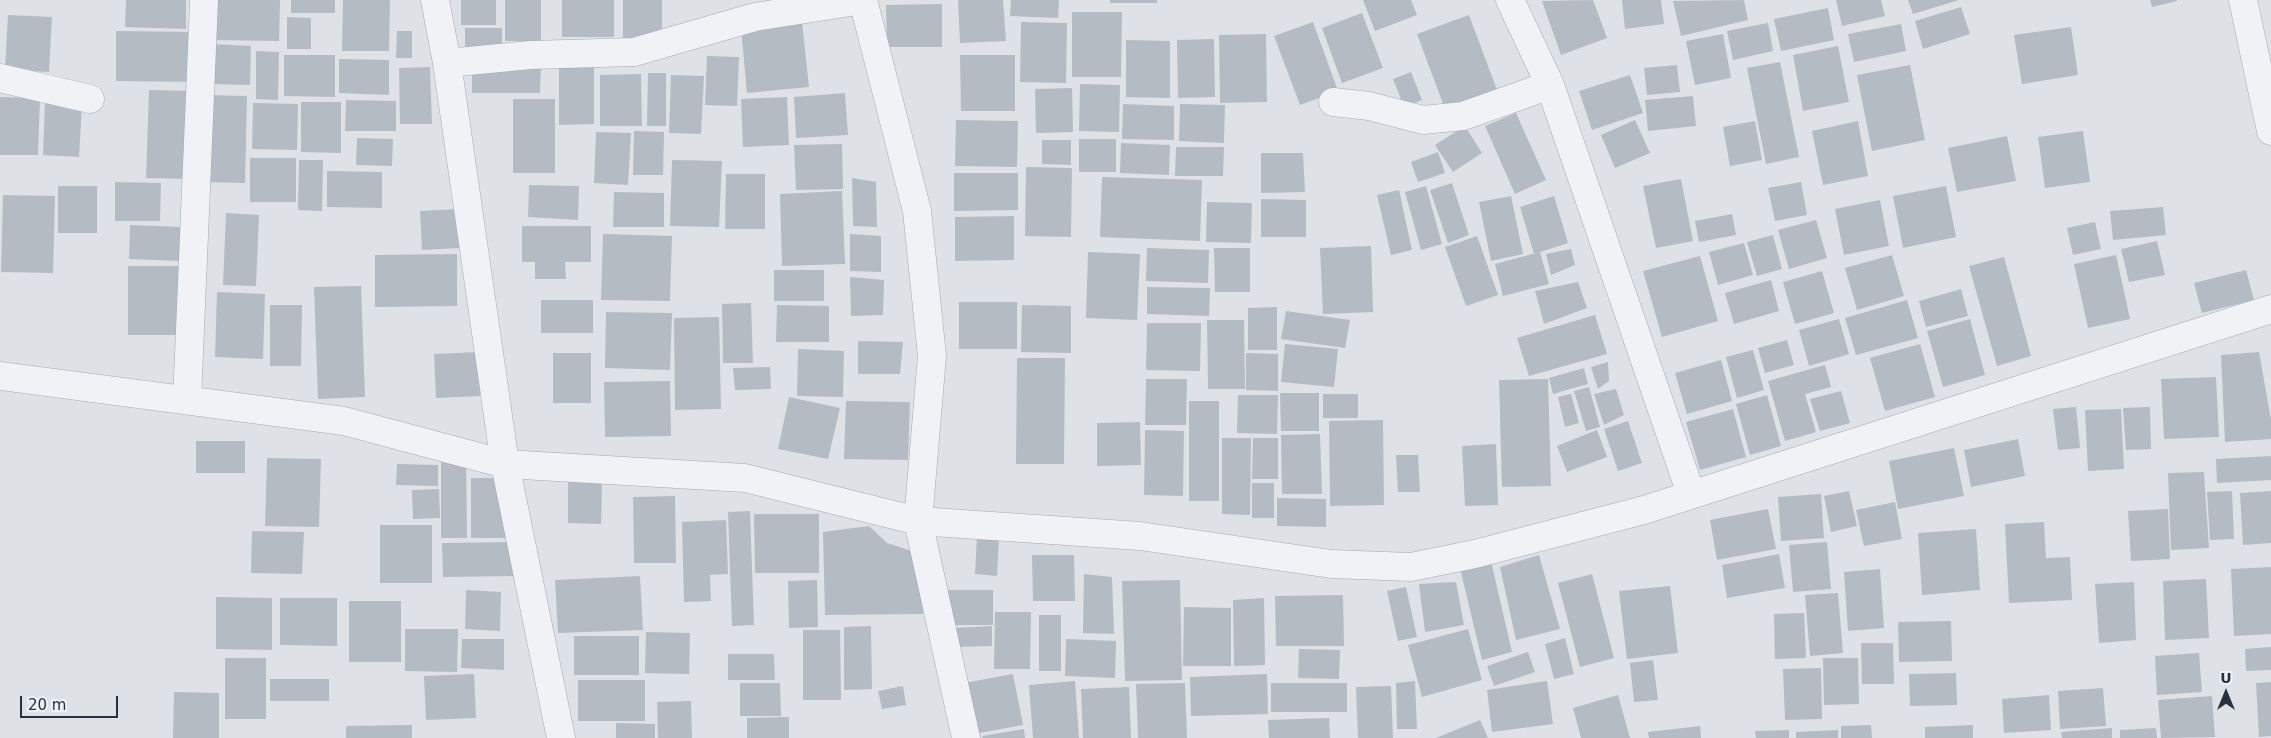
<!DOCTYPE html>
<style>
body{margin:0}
#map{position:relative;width:2271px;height:738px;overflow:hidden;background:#dee2e6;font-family:"DejaVu Sans",sans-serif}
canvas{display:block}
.north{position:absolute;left:2201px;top:668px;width:50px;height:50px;-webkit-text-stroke:4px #edf0f4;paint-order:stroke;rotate:0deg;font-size:14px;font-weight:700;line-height:20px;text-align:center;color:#28313c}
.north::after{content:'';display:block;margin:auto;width:18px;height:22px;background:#28313c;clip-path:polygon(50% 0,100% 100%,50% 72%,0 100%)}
.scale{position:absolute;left:20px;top:696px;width:98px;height:22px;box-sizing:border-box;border:2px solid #28313c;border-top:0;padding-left:6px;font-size:15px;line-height:18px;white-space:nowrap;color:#28313c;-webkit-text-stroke:4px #edf0f4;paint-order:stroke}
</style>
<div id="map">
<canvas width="2271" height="738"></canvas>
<div class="north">U</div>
<div class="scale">20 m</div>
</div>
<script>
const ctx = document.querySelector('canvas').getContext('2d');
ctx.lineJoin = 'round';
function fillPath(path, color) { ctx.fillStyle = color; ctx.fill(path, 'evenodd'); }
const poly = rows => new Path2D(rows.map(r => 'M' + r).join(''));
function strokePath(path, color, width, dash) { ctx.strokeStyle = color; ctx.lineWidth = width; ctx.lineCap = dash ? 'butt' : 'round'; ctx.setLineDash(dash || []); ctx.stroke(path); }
fillPath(poly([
 [126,0,186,0,186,29,125,27],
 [213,0,280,0,279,41,213,40],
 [291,0,335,0,335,13,291,13],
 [343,0,390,0,389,51,342,51],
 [461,0,496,0,496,25,461,25],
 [505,0,541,0,541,41,505,41],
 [562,0,614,0,614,37,562,37],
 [623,0,662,0,662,47,623,47],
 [958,0,1003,0,1006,41,960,43],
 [1011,0,1059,0,1058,18,1010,16],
 [1110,0,1157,0,1157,3,1110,3],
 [1363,0,1411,0,1417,15,1375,31],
 [1593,0,1607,38,1561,55,1542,1],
 [1622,0,1661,0,1664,24,1625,29],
 [1744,0,1748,20,1681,36,1673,1],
 [1836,0,1881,0,1885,16,1842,26],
 [1908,0,1959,0,1913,14],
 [2150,0,2177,0,2177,1,2152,7],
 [942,4,942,47,887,47,886,5],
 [1961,7,1970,34,1923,49,1915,21],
 [1828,8,1834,40,1781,51,1774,19],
 [1072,12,1122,12,1121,77,1072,77],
 [1362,13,1383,68,1342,83,1322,28],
 [8,15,52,17,49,72,5,70],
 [1469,15,1497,90,1445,109,1417,34],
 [287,17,311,18,311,49,287,49],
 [802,22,809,87,747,93,741,28],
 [1021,22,1067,23,1066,83,1020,82],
 [1313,22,1338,91,1300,105,1274,36],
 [1768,23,1773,51,1733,60,1727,31],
 [1901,24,1906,51,1854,62,1848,34],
 [2071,27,2078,75,2022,84,2014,35],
 [465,28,502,28,502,53,465,53],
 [116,31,196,32,196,82,116,81],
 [397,31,412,31,412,58,396,58],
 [1266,34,1267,102,1220,103,1219,35],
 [1723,34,1731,78,1695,85,1686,41],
 [1214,39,1215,97,1178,98,1177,40],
 [1126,40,1170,41,1170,98,1126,97],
 [210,44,251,46,250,85,209,84],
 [1838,46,1849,102,1803,111,1793,55],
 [256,51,279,52,278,100,256,99],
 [284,55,335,55,335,97,284,96],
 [960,55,1015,55,1015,111,961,111],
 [707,56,739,57,737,106,705,105],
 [559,58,594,58,594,124,559,125],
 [339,59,389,60,389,95,339,93],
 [1780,62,1799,157,1766,164,1747,68],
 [472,63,541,63,540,93,472,93],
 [1677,65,1680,92,1647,95,1644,68],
 [1910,65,1925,140,1872,151,1857,75],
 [430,67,432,124,400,124,399,68],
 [1411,72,1422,100,1404,107,1393,79],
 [648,73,666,73,666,126,647,126],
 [641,74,642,126,600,126,600,75],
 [671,75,704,76,701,134,669,133],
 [1630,75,1643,113,1592,130,1579,91],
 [1080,84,1120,85,1119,132,1079,131],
 [1072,88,1073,132,1036,133,1035,89],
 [149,90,194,91,191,179,146,178],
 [845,93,848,135,796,138,794,97],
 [205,95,247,96,245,183,203,182],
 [1693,96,1696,126,1648,131,1645,100],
 [0,97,40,98,38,155,0,155],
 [787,97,789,145,743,147,741,99],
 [513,99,555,99,555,173,513,173],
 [346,100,396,101,396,131,345,131],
 [301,102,341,102,341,153,301,152],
 [45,103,82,105,79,157,43,155],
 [253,103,298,104,297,150,252,149],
 [1123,104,1174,106,1174,140,1122,139],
 [1180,104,1225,105,1224,143,1179,141],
 [1516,113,1546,180,1515,194,1485,126],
 [956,120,1018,121,1017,167,955,166],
 [1635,120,1650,153,1615,168,1601,135],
 [1755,121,1762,160,1730,166,1723,127],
 [1858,121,1868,176,1823,185,1812,131],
 [1465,126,1482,153,1453,172,1435,145],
 [634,131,664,132,663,175,633,175],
 [2083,131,2090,182,2045,188,2038,137],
 [596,132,631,133,628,185,594,183],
 [2007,136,2016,181,1957,192,1948,148],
 [357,138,393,139,392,166,356,165],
 [1079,139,1116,139,1116,172,1079,172],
 [1042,140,1071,140,1071,165,1042,164],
 [1121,143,1170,145,1169,175,1120,173],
 [842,144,843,189,796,190,794,145],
 [1176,147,1224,147,1223,176,1175,176],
 [1438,152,1445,173,1418,182,1411,162],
 [1261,153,1303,153,1305,192,1261,193],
 [250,158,296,158,296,202,250,202],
 [299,160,323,160,322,211,298,210],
 [672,160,722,161,719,227,670,226],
 [1026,167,1072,168,1071,237,1025,236],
 [327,171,382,172,382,208,327,207],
 [954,173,1018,173,1018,210,954,211],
 [726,174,765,174,765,229,725,229],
 [1102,177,1202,180,1200,241,1100,237],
 [852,178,876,182,877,227,853,226],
 [1681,179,1693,241,1656,248,1643,186],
 [115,182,161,183,160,221,115,221],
 [1801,182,1807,215,1775,221,1768,188],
 [1452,183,1469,235,1448,243,1430,190],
 [529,185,579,186,578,220,528,217],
 [58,186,97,186,97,233,58,233],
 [1426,186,1442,244,1421,250,1405,192],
 [1946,186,1956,237,1903,248,1893,196],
 [1399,190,1412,250,1391,255,1377,195],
 [842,191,845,264,782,266,780,194],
 [614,192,664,193,664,227,613,227],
 [3,195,55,196,53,273,1,272],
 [1511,196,1523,254,1491,261,1479,202],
 [1554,196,1568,243,1534,254,1520,207],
 [1261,199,1306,200,1306,237,1261,237],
 [1880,200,1889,246,1844,255,1835,209],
 [1207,202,1252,203,1251,243,1206,242],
 [2163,207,2166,235,2113,240,2110,211],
 [458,209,460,248,422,250,420,211],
 [226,213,259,215,256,286,223,285],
 [1732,214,1736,235,1699,242,1695,221],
 [1014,216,1014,260,955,261,955,217],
 [1816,220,1827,258,1789,269,1778,230],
 [2095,222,2101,249,2073,255,2067,228],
 [130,225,182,227,181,261,129,259],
 [522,226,591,226,591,262,565,262,566,279,535,279,535,262,522,262],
 [603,234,672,236,670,301,601,300],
 [850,234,881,236,881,272,850,271],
 [1773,235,1782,269,1757,276,1747,242],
 [1477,236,1498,295,1466,306,1445,247],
 [2157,241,2165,275,2129,282,2121,249],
 [1744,243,1753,275,1718,285,1709,252],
 [1371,246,1373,312,1323,314,1320,248],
 [1147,248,1209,250,1208,283,1146,281],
 [1214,248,1250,248,1250,292,1215,292],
 [1571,249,1575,265,1551,275,1546,254],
 [1088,252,1140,254,1137,320,1086,318],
 [1540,252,1549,284,1503,296,1495,264],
 [457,254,457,306,375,307,375,255],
 [1892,255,1904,296,1857,310,1845,268],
 [2116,255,2130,319,2088,328,2074,264],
 [1700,256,1718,321,1662,337,1643,271],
 [2004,257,2031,356,1997,366,1969,266],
 [128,266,184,266,184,335,128,335],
 [774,270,824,270,824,301,774,301],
 [2246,270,2254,300,2202,313,2194,283],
 [1822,271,1834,313,1795,324,1783,282],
 [850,277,884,280,883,315,851,316],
 [1771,280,1779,311,1734,324,1725,293],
 [1578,282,1587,308,1544,324,1535,291],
 [361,286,365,397,318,399,314,287],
 [1147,287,1210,288,1209,316,1147,314],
 [1961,289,1968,316,1926,327,1919,301],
 [217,292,265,294,263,359,215,357],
 [541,300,593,300,593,333,541,333],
 [1907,300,1918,338,1856,355,1845,318],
 [959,302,1017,302,1017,349,959,349],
 [751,303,753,363,723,363,722,304],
 [270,305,302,305,301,366,270,366],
 [777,305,829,306,829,342,776,342],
 [1022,305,1071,306,1071,353,1021,352],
 [1277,307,1277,350,1248,350,1248,308],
 [1286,311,1350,320,1345,348,1281,339],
 [606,312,672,313,670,370,605,368],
 [1595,315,1607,354,1529,376,1517,338],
 [719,317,721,409,675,410,674,318],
 [1839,319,1849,354,1809,366,1799,330],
 [1970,319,1985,375,1943,387,1927,331],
 [1207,320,1244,320,1245,389,1208,389],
 [1147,323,1201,323,1200,371,1146,370],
 [1787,340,1794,365,1765,373,1758,348],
 [858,341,903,342,900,374,858,374],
 [1285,344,1338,349,1334,387,1281,382],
 [1920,344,1935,397,1885,411,1870,358],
 [798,349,844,351,843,397,797,396],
 [1753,350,1764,390,1737,398,1726,357],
 [479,352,480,396,436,398,434,354],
 [2259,352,2271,420,2271,439,2225,442,2221,355],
 [553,353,591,353,591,403,553,403],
 [1246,353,1278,354,1278,391,1246,390],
 [1017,358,1065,358,1064,464,1016,464],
 [1721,360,1732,401,1687,414,1675,373],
 [1608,362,1609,381,1598,389,1591,367],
 [1825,365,1831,387,1805,394,1816,432,1785,441,1768,381],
 [770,367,771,389,735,390,733,368],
 [1584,368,1588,384,1553,394,1549,378],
 [2216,377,2219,437,2164,439,2161,379],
 [1146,379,1187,379,1186,425,1145,425],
 [1548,379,1551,486,1502,487,1499,380],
 [670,381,671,436,605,437,604,382],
 [1589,387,1600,427,1586,431,1574,391],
 [1616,389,1624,415,1604,425,1594,394],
 [1841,391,1850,423,1820,431,1810,399],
 [1280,393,1319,393,1319,431,1281,431],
 [1323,394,1358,394,1358,418,1323,418],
 [1571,394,1579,423,1565,427,1558,397],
 [1238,395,1278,395,1277,434,1237,433],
 [1767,395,1781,446,1750,455,1736,404],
 [789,397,840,408,828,459,778,449],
 [846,401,910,402,908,460,844,459],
 [1189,401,1219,401,1219,501,1189,501],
 [2076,407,2080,448,2058,450,2053,409],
 [2150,407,2151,449,2126,450,2123,408],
 [1733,409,1746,457,1700,470,1686,422],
 [2121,409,2124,469,2088,471,2085,410],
 [1383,420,1384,505,1330,506,1329,421],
 [1628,421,1642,463,1618,471,1604,429],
 [1140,422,1141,465,1097,466,1097,423],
 [1145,430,1184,431,1183,496,1144,495],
 [1597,430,1607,457,1567,472,1557,446],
 [1320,434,1322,494,1282,494,1281,435],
 [1222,438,1251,438,1250,515,1222,514],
 [1253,438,1278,438,1278,479,1252,479],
 [2018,439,2025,476,1971,487,1964,450],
 [196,441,245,441,245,473,196,473],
 [1496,444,1498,505,1465,506,1462,446],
 [1954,448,1964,496,1898,509,1889,461],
 [1396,455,1418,455,1420,492,1398,492],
 [2271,456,2271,480,2217,483,2216,459],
 [267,458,321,459,319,527,265,526],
 [441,460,466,460,467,538,441,538],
 [397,464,438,465,438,486,396,485],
 [2204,472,2209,548,2171,550,2168,473],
 [471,478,507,478,507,538,471,538],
 [568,478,602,479,601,524,568,523],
 [1252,483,1274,483,1274,518,1252,518],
 [439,489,440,518,413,519,412,490],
 [1849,491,1857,526,1831,532,1824,496],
 [2232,491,2234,539,2210,540,2207,492],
 [2271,491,2271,543,2243,545,2240,493],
 [1821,494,1824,538,1781,541,1778,497],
 [675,496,676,563,634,563,633,497],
 [1277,498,1326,499,1326,527,1277,526],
 [1895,502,1902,539,1864,546,1856,510],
 [1768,509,1776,549,1717,560,1710,520],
 [2168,509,2170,559,2131,561,2128,511],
 [750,511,754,625,732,626,728,512],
 [754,514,819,514,819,573,755,573],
 [726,520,728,574,710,575,711,601,684,602,682,522],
 [2044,522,2046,558,2070,557,2072,600,2009,603,2005,524],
 [380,525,432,525,432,583,380,583],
 [869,526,887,543,921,554,923,614,825,615,823,532],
 [1976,529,1980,590,1922,595,1918,533],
 [252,531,304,532,302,574,251,573],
 [977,536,999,537,997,576,975,574],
 [520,542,520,576,443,577,442,543],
 [1827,542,1831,589,1793,592,1789,545],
 [1779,554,1785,588,1727,598,1722,565],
 [1032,555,1074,555,1075,601,1033,601],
 [1539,555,1560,629,1516,640,1500,567],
 [1491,561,1512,652,1482,660,1460,568],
 [2271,567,2271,634,2234,636,2231,569],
 [1880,569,1884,628,1848,631,1844,572],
 [1084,574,1112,577,1114,634,1083,633],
 [1592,574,1614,658,1580,667,1558,583],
 [640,576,643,630,558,633,555,580],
 [2206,579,2209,638,2165,640,2163,581],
 [817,580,818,627,789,628,788,581],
 [1180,580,1182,680,1125,681,1122,581],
 [1456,582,1464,625,1425,632,1419,584],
 [2134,582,2136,640,2099,643,2095,584],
 [1670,586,1678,653,1627,659,1619,591],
 [1406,587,1417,637,1398,641,1387,591],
 [466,590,501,592,500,631,465,629],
 [948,590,993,590,993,625,948,625],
 [1838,593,1843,653,1810,656,1805,595],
 [1343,595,1344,646,1276,646,1275,596],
 [216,597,272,598,272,650,216,649],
 [280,598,337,598,337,646,280,645],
 [1264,598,1265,665,1234,666,1233,600],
 [349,601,401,601,401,662,349,662],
 [1184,607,1231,608,1231,666,1183,666],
 [995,612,1031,612,1030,669,994,669],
 [1804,613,1806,658,1775,659,1774,614],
 [1039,615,1061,615,1061,671,1039,671],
 [1951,621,1952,661,1899,662,1898,622],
 [871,626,872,689,844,690,844,627],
 [992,626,992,646,955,647,955,628],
 [405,629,458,629,457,672,405,671],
 [1468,629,1482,680,1422,697,1408,645],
 [803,630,840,630,841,700,803,700],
 [646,632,690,633,689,674,645,673],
 [574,636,639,636,639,675,574,675],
 [1565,638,1574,674,1554,679,1545,644],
 [462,639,504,639,504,670,461,668],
 [1066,639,1116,641,1115,678,1065,676],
 [1861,643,1893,643,1894,684,1862,684],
 [2271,647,2271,670,2246,671,2245,649],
 [1299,649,1340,650,1339,679,1298,678],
 [1528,652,1535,672,1494,686,1487,666],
 [2199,653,2202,692,2157,695,2155,656],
 [728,654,774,654,775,680,728,680],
 [225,658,266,658,266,719,225,719],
 [1823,658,1858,658,1859,704,1824,705],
 [1653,660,1658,700,1634,702,1630,663],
 [1821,668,1822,719,1785,720,1783,669],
 [1956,673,1957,705,1910,706,1909,674],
 [474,674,476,718,426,720,424,676],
 [1013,674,1023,725,974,734,964,683],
 [1267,674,1268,714,1191,716,1190,677],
 [270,679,329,679,329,701,270,701],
 [578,680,645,680,645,721,578,721],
 [1075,681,1079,738,1033,738,1029,685],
 [1415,681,1417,729,1397,729,1396,683],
 [1547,681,1553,724,1492,732,1487,690],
 [2271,682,2271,736,2259,737,2256,683],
 [740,683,780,683,781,716,740,716],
 [1185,683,1187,738,1138,738,1136,684],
 [1271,683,1347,683,1347,712,1271,712],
 [903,686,906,705,882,709,878,691],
 [1391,686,1393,738,1358,738,1356,687],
 [1129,687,1131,738,1083,738,1081,689],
 [2103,688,2106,726,2060,729,2058,691],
 [174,692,219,693,219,738,173,738],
 [1618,695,1630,738,1581,738,1573,708],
 [2049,695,2051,730,2004,733,2002,699],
 [2212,696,2215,737,2161,738,2158,700],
 [691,701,692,738,658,738,657,702],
 [789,717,789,738,747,738,747,718],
 [1329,718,1330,738,1269,738,1268,720],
 [1480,720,1488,738,1436,738],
 [616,723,655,724,655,738,616,738],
 [412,725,412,738,346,738,346,726],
 [1871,725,1872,738,1841,738,1841,726],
 [1973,725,1973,738,1925,738,1925,727],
 [1700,726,1701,738,1649,738,1648,732],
 [2112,728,2112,738,2062,738,2061,732],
 [2156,728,2157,738,2120,738,2120,730],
 [1024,729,1025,738,983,738,982,736],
 [1789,730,1789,738,1756,738,1755,731],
 [1838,730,1838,738,1796,738,1796,732]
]), '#b5bbc3');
const minor = poly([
 [435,0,447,63,505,464,561,738],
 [863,0,917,211,932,356,918,521,966,738],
 [1510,0,1550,85,1691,494],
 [2243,0,2271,131],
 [447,63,531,55,634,52,755,17,863,0],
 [0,78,90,99],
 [1333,102,1369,106,1423,120,1463,116,1550,85],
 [0,376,344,421,505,464,745,478,918,521,1140,536,1331,564,1411,567,1475,554,1644,510,2271,309],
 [187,400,204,1]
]);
strokePath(minor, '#a4a9b0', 29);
strokePath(minor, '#f0f2f5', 28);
</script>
